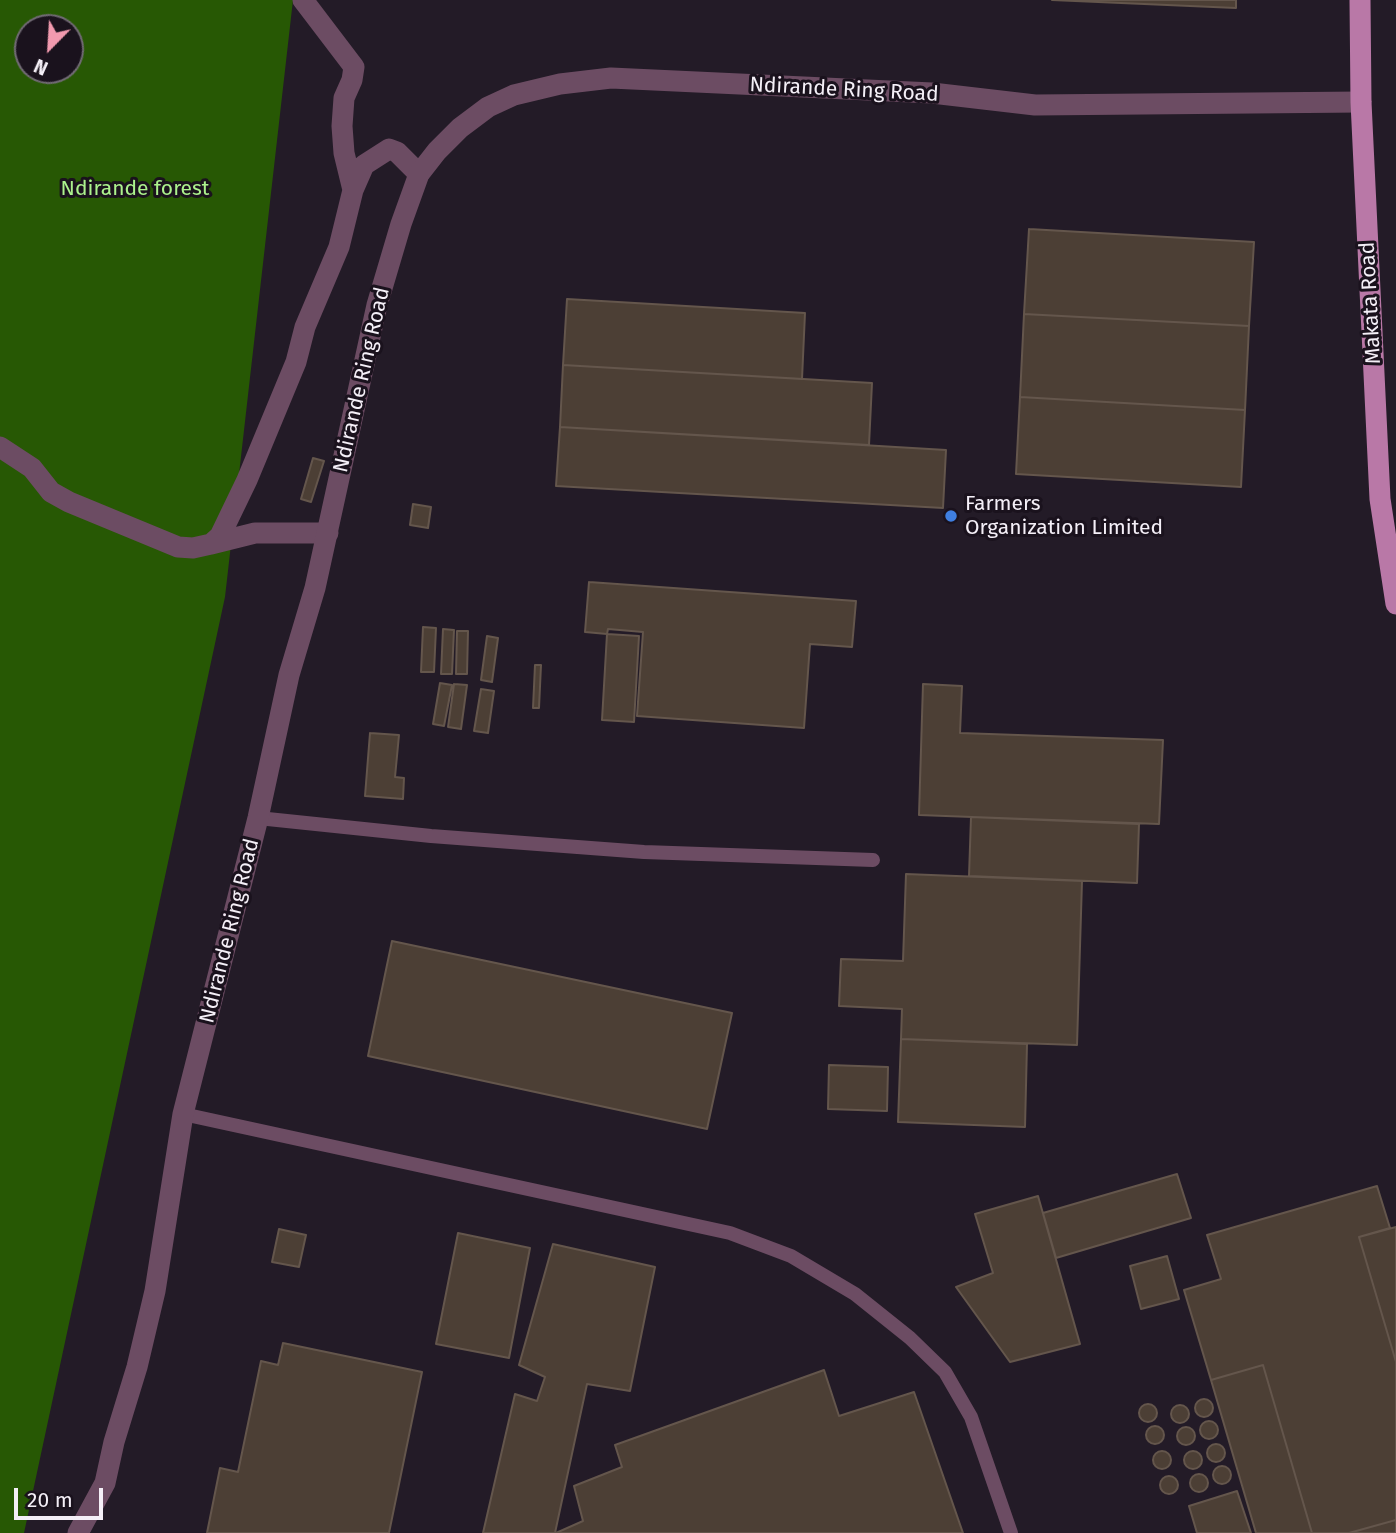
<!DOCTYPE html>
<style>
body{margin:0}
#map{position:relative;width:1396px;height:1533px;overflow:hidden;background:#231b27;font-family:"Fira Sans",sans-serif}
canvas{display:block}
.north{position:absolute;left:14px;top:14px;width:70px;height:70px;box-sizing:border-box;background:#1a121d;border:2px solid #716a74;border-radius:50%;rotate:204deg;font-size:19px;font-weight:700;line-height:28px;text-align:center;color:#f4eff7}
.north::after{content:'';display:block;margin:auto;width:24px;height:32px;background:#f29aaf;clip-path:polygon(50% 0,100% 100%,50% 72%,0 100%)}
.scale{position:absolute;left:14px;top:1488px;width:89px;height:32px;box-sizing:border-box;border:4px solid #f4eff7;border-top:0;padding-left:9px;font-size:21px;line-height:24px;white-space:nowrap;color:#f4eff7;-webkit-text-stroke:5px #1a121d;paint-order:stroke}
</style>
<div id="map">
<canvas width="1396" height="1533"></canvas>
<div class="north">N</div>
<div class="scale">20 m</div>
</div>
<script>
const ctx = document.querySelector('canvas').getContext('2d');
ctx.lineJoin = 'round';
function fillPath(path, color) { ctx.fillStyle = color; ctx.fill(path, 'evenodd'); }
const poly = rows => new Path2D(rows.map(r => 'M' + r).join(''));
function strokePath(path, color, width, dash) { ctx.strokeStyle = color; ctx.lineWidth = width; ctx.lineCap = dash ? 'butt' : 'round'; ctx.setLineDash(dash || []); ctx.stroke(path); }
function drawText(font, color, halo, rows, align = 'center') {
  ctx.font = font + ' "Fira Sans",sans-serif'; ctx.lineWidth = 6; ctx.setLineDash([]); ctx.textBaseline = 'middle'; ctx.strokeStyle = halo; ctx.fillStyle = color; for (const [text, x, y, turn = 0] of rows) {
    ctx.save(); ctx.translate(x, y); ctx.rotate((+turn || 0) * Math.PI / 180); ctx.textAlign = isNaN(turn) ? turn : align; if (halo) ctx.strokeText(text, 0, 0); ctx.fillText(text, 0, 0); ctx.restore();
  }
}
fillPath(poly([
 [0,0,293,0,225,597,24,1533,0,1533],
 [28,28,70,28,70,70,28,70]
]), '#275804');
const building = poly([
 [1052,0,1236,0,1236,8,1052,0],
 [1029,229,1254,242,1249,326,1024,314,1029,229],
 [567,299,805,313,802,379,563,365,567,299],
 [1024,314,1249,326,1245,410,1020,397,1024,314],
 [563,365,872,383,869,445,560,427,563,365],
 [1020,397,1245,410,1241,487,1016,474,1020,397],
 [560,427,946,450,943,508,556,486,560,427],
 [313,458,324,461,311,502,301,499,313,458],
 [413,504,431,507,428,528,410,525,413,504],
 [589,582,856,601,852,647,810,644,804,728,637,716,643,632,608,629,607,634,585,632,589,582],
 [423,627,436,628,434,672,421,672,423,627],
 [443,629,454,630,452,674,441,674,443,629],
 [457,631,468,631,467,674,456,674,457,631],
 [607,634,639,636,634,722,602,720,607,634],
 [487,636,498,638,492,682,481,680,487,636],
 [535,665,541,665,539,708,533,708,535,665],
 [440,683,452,685,444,726,433,724,440,683],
 [454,684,467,685,461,729,448,727,454,684],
 [923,684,962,686,960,733,1163,740,1159,824,919,815,923,684],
 [481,689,494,691,488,733,474,731,481,689],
 [370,733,399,735,395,777,404,778,403,799,365,796,370,733],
 [971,817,1139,824,1137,883,969,876,971,817],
 [906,874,1082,881,1077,1045,901,1039,902,1009,839,1006,841,959,903,961,906,874],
 [392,941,732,1013,707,1129,368,1056,392,941],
 [901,1039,1027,1044,1025,1127,898,1122,901,1039],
 [829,1065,888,1067,887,1111,828,1109,829,1065],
 [1177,1174,1191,1218,1056,1258,1043,1213,1177,1174],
 [1377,1186,1390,1228,1359,1237,1396,1362,1396,1520,1349,1533,1312,1533,1263,1365,1211,1380,1184,1290,1221,1279,1207,1235,1377,1186],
 [1038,1196,1080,1344,1010,1362,956,1287,993,1273,975,1214,1038,1196],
 [1396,1227,1396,1362,1359,1237,1396,1227],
 [279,1229,306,1235,299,1267,272,1262,279,1229],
 [458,1233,530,1248,509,1358,436,1344,458,1233],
 [553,1244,655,1267,630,1391,587,1384,555,1533,483,1533,515,1394,537,1401,545,1377,519,1365,553,1244],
 [1167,1256,1179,1299,1141,1309,1130,1266,1167,1256],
 [283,1343,422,1372,389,1533,207,1533,220,1468,238,1472,261,1361,278,1365,283,1343],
 [1263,1365,1312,1533,1256,1533,1211,1380,1263,1365],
 [824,1370,839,1416,914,1392,963,1533,556,1533,583,1521,574,1486,622,1467,615,1445,824,1370],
 '1195 1408a9 9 0 1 1 18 0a9 9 0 1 1-18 0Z',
 '1139 1413a9 9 0 1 1 18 0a9 9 0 1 1-18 0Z',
 '1171 1414a9 9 0 1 1 18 0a9 9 0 1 1-18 0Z',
 '1200 1430a9 9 0 1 1 18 0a9 9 0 1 1-18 0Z',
 '1146 1435a9 9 0 1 1 18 0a9 9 0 1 1-18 0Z',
 '1177 1436a9 9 0 1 1 18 0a9 9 0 1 1-18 0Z',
 '1207 1453a9 9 0 1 1 18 0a9 9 0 1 1-18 0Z',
 '1184 1460a9 9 0 1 1 18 0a9 9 0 1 1-18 0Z',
 '1153 1460a9 9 0 1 1 18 0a9 9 0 1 1-18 0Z',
 '1213 1475a9 9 0 1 1 18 0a9 9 0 1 1-18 0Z',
 '1190 1483a9 9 0 1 1 18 0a9 9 0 1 1-18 0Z',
 '1160 1485a9 9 0 1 1 18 0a9 9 0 1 1-18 0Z',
 [1237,1491,1251,1533,1197,1533,1189,1506,1237,1491],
 [1396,1520,1396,1533,1349,1533,1396,1520]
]);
fillPath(building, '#4c3f35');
strokePath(building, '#64564c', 2);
strokePath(poly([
 [258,818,431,836,644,852,873,860],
 [183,1114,730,1233,791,1256,855,1294,910,1338,945,1372,971,1417,1011,1533]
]), '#6c4c63', 14);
strokePath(poly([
 [303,0,354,67,352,80,344,98,342,126,344,153,353,190],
 [0,447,32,468,51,492,69,502,178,547,193,548,211,544,220,536,247,480,296,362,305,327,339,247,353,190,364,165,389,149,397,152,419,174],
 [211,544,255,533,328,533]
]), '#6c4c63', 21);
strokePath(poly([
 [78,1533,105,1483,114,1442,137,1367,155,1291,183,1114,258,818,289,675,315,588,377,305,401,224,419,174,437,151,460,128,488,107,514,95,560,84,611,78,932,93,1035,105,1361,102]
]), '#6c4c63', 21);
strokePath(poly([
 [1360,0,1361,102,1380,499,1396,604]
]), '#b978a7', 21);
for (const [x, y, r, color] of [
 [951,516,7,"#3f7fe0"]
]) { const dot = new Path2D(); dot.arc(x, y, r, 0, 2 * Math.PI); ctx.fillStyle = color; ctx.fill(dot); strokePath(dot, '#1a121d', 2.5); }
drawText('21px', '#f4eff7', '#1a121d', [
 ["Ndirande Ring Road",844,90,3],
 ["Makata Road",1371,303,-93],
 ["Ndirande Ring Road",362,380,-77],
 ["Ndirande Ring Road",230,931,-76]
]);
drawText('21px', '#acf28d', '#1a121d', [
 ["Ndirande forest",135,189]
]);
drawText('21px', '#f4eff7', '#1a121d', [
 ["Farmers",965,504],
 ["Organization Limited",965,528]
], 'left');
</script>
